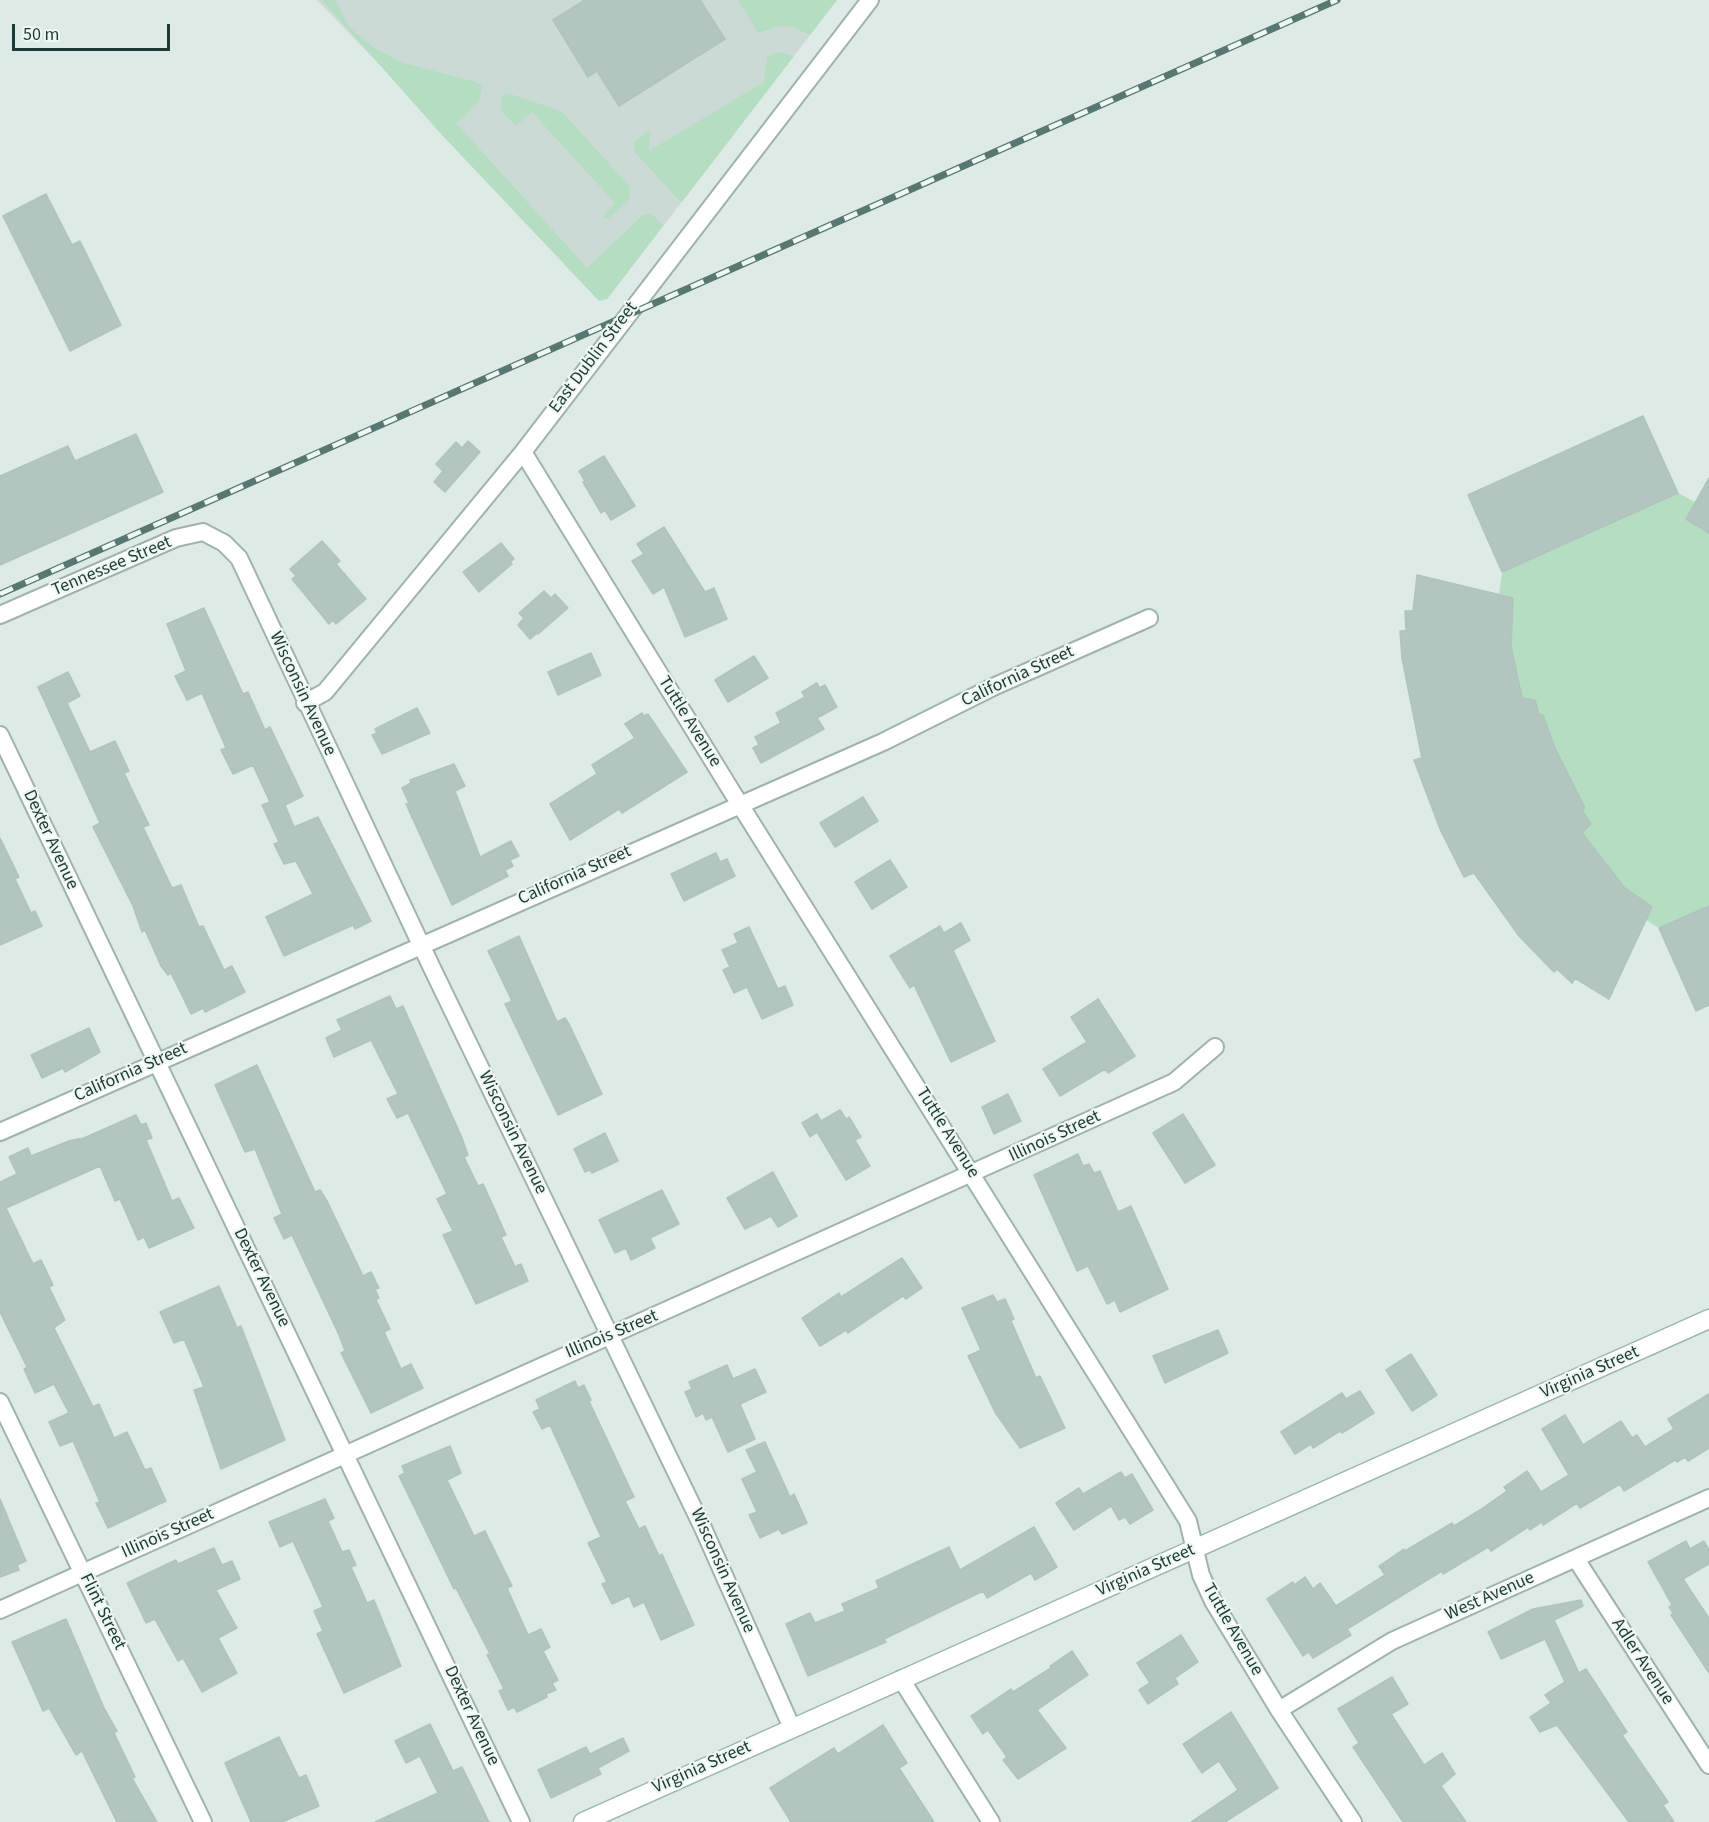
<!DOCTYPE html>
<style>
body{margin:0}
#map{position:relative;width:1709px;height:1822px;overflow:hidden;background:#ddeae5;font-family:"Source Sans 3",sans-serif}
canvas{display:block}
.scale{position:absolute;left:12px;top:24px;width:158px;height:27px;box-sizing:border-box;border:3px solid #1e3a34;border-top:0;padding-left:8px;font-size:18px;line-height:21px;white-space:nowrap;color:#1e3a34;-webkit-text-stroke:4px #eef7f3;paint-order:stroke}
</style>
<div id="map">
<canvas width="1709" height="1822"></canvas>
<div class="scale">50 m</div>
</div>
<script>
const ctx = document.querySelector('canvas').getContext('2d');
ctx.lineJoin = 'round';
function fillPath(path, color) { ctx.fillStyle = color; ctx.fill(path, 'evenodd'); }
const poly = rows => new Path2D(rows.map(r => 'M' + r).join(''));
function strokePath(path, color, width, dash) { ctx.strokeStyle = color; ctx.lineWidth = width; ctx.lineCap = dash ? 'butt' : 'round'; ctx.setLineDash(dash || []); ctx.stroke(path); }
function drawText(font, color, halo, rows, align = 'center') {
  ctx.font = font + ' "Source Sans 3",sans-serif'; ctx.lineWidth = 4.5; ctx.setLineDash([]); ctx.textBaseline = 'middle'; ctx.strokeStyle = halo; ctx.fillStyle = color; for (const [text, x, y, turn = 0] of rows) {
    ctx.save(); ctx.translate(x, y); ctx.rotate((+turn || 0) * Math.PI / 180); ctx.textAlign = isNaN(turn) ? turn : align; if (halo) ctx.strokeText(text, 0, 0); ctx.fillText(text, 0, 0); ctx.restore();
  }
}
fillPath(poly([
 [317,0,837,0,607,299]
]), '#cbdad4');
fillPath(poly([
 [322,0,335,0,350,28,374,48,403,63,476,82,482,87,479,102,456,123,587,268,643,215,652,214,663,226,607,299,599,301,442,135],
 [738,0,837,0,810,35,793,27,780,26,758,33],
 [778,52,794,56,682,202,678,199,634,151,635,141,650,130,649,151,764,82,767,57],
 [507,93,558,110,565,115,630,187,629,200,608,219,603,217,615,203,532,112,516,126,500,109,503,96],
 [1643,416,1678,493,1695,502,1709,478,1709,1005,1696,1011,1659,928,1646,920,1609,999,1575,978,1572,983,1557,970,1554,972,1519,936,1474,873,1464,877,1440,829,1414,760,1421,757,1402,658,1400,631,1406,630,1405,611,1413,610,1417,575,1499,594,1502,572,1468,495]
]), '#b4ddc2');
const building = poly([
 [585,0,700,0,725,39,619,106,597,71,588,77,553,20,585,0],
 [46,194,72,245,80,241,121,325,70,351,3,216,46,194],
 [1643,416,1678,493,1502,572,1468,495,1643,416],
 [136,434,163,492,0,565,0,476,68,446,75,461,136,434],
 [468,441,480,452,445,492,434,482,443,471,436,464,456,442,462,448,468,441],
 [604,456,635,506,611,520,605,510,601,513,583,482,585,481,579,471,604,456],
 [1709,478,1709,533,1686,519,1709,478],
 [664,527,705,592,714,588,727,619,685,637,664,587,653,594,632,561,644,554,637,544,664,527],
 [322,541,340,561,336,564,366,599,336,624,333,620,329,624,292,579,296,576,290,569,322,541],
 [501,543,514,559,510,562,512,564,479,592,463,572,501,543],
 [1417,575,1513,598,1511,646,1522,698,1535,700,1539,715,1543,715,1555,748,1585,808,1582,810,1591,824,1582,833,1624,887,1652,907,1609,999,1575,978,1572,983,1557,969,1554,972,1519,936,1474,873,1464,877,1440,829,1414,760,1422,758,1402,658,1400,631,1406,631,1405,611,1413,611,1417,575],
 [544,591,551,598,555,594,568,608,538,634,537,633,530,639,518,625,524,618,519,613,544,591],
 [204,608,243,694,248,692,265,730,270,727,303,796,285,805,294,827,318,817,371,921,355,929,353,925,284,956,266,917,313,894,296,861,284,864,274,844,279,842,262,805,270,802,253,765,233,774,221,750,226,748,202,693,187,700,175,676,186,671,167,624,204,608],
 [591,653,601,675,558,695,548,672,591,653],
 [754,656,768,678,728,702,715,680,754,656],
 [68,672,80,696,67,703,90,752,115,741,129,771,124,773,149,825,143,827,172,888,181,885,199,927,203,926,224,970,232,966,245,992,205,1012,203,1008,191,1014,171,973,168,975,161,966,145,930,142,932,133,906,93,827,100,823,38,687,68,672],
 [817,683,819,688,825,685,837,707,817,718,824,729,761,763,753,748,759,745,755,737,781,723,776,713,805,697,802,692,817,683],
 [417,708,430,733,382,754,372,735,377,733,375,729,417,708],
 [642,713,644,716,648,714,687,772,622,813,619,809,570,840,550,804,597,774,592,765,635,738,625,724,642,713],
 [454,764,465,786,455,791,480,857,511,841,519,856,510,860,513,866,505,870,508,876,452,905,406,804,409,803,402,788,411,783,410,780,454,764],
 [863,797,878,821,835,847,820,823,863,797],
 [0,838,19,877,15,879,31,913,35,911,42,926,0,945,0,838],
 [716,853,720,862,727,859,735,876,684,901,671,874,716,853],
 [890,860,907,887,872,909,855,882,890,860],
 [1709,906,1709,1005,1696,1011,1659,928,1709,906],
 [961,923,970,940,953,950,995,1041,951,1062,914,985,910,988,890,956,940,926,944,933,961,923],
 [749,927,778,989,785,986,793,1005,762,1019,747,987,734,993,723,970,730,967,722,950,738,943,734,934,749,927],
 [519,936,557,1022,565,1018,569,1024,602,1094,558,1115,505,1004,512,1001,488,951,519,936],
 [390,996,396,1009,403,1006,462,1138,468,1155,464,1157,478,1186,483,1184,490,1199,506,1235,501,1237,515,1267,521,1264,528,1281,476,1304,443,1235,453,1231,437,1199,447,1194,408,1113,397,1118,387,1099,398,1094,371,1040,334,1057,326,1038,342,1030,337,1020,390,996],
 [1098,999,1135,1056,1108,1073,1105,1069,1060,1096,1043,1069,1087,1042,1071,1017,1098,999],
 [89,1028,100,1052,65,1072,63,1068,42,1078,31,1055,89,1028],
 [257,1065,315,1192,320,1190,327,1201,363,1276,371,1272,379,1288,375,1289,379,1298,376,1300,390,1329,384,1332,401,1369,411,1364,423,1388,371,1413,341,1353,345,1351,339,1335,292,1235,284,1239,274,1218,282,1214,255,1149,245,1152,215,1085,257,1065],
 [1008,1094,1021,1121,994,1134,982,1107,1008,1094],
 [840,1110,846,1119,849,1117,861,1137,855,1140,870,1166,846,1180,817,1132,810,1137,802,1123,817,1114,821,1121,840,1110],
 [1183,1114,1215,1165,1185,1183,1153,1133,1183,1114],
 [136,1115,141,1125,146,1123,152,1138,146,1140,172,1201,179,1198,194,1228,149,1248,144,1237,138,1240,120,1199,115,1201,100,1166,6,1208,33,1264,41,1260,53,1285,49,1287,65,1320,54,1328,93,1407,99,1404,114,1438,127,1432,145,1470,151,1468,166,1501,108,1528,96,1503,100,1502,73,1441,60,1446,49,1422,69,1413,54,1384,35,1393,24,1369,27,1367,0,1312,0,1182,17,1174,9,1157,28,1148,31,1156,69,1141,84,1138,136,1115],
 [605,1133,618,1161,592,1173,590,1170,585,1172,574,1149,605,1133],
 [1078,1154,1083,1166,1089,1164,1094,1173,1100,1171,1118,1212,1131,1206,1168,1289,1120,1312,1115,1300,1107,1304,1088,1266,1077,1271,1034,1175,1078,1154],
 [773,1172,797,1216,778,1227,771,1216,745,1229,727,1198,773,1172],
 [662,1190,679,1224,650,1238,655,1248,631,1260,626,1248,615,1253,599,1220,662,1190],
 [902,1258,922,1288,906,1299,903,1296,848,1333,846,1330,820,1346,802,1318,839,1293,841,1297,902,1258],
 [219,1286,237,1328,241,1326,285,1440,221,1469,194,1390,204,1387,184,1339,174,1343,160,1312,219,1286],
 [993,1295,997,1302,1005,1299,1014,1319,1011,1321,1036,1378,1040,1376,1065,1428,1020,1448,995,1412,968,1356,981,1350,962,1308,993,1295],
 [1218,1330,1228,1353,1165,1383,1153,1356,1218,1330],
 [1411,1354,1437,1395,1412,1411,1386,1370,1411,1354],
 [727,1365,733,1379,755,1369,766,1392,740,1404,755,1439,728,1452,712,1417,706,1420,703,1413,696,1417,685,1392,692,1389,689,1382,727,1365],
 [575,1381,578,1388,584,1385,591,1400,589,1401,634,1497,625,1501,639,1529,645,1526,659,1556,662,1554,694,1625,661,1640,644,1602,634,1607,629,1596,612,1604,602,1584,607,1582,588,1543,601,1537,550,1425,542,1429,533,1412,540,1409,536,1400,575,1381],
 [1360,1391,1374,1413,1342,1433,1340,1431,1313,1448,1311,1444,1295,1454,1281,1432,1342,1393,1346,1399,1360,1391],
 [1709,1394,1709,1448,1688,1461,1685,1457,1677,1462,1675,1460,1624,1491,1620,1484,1580,1508,1577,1503,1543,1525,1542,1522,1530,1530,1528,1527,1491,1551,1488,1547,1443,1574,1442,1571,1347,1629,1351,1635,1313,1658,1309,1652,1303,1656,1267,1599,1293,1582,1294,1585,1305,1577,1313,1589,1320,1583,1336,1606,1385,1575,1379,1566,1404,1549,1405,1551,1452,1523,1454,1526,1480,1510,1507,1491,1504,1487,1527,1471,1541,1492,1569,1475,1542,1429,1565,1415,1583,1445,1621,1421,1632,1438,1637,1435,1645,1447,1674,1429,1668,1419,1709,1394],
 [765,1442,790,1497,794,1494,807,1523,782,1534,779,1529,760,1538,749,1515,757,1512,742,1479,757,1472,746,1450,765,1442],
 [450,1446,461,1473,447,1480,474,1536,485,1531,512,1586,507,1588,528,1635,541,1629,550,1647,543,1651,558,1680,552,1683,556,1690,546,1694,547,1697,517,1712,514,1707,508,1710,499,1691,504,1689,487,1655,490,1654,456,1588,454,1589,399,1476,405,1473,402,1466,450,1446],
 [1121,1472,1125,1478,1132,1474,1153,1510,1130,1524,1125,1517,1119,1520,1111,1506,1074,1530,1056,1503,1079,1488,1083,1494,1121,1472],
 [0,1499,26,1561,17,1565,19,1570,0,1577,0,1499],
 [325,1499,334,1518,328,1521,342,1552,349,1550,356,1565,351,1567,367,1603,374,1600,401,1666,344,1693,317,1634,323,1631,314,1611,323,1607,293,1541,280,1547,269,1522,325,1499],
 [1034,1527,1057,1567,1035,1580,1031,1573,987,1598,983,1591,884,1639,886,1642,808,1676,786,1624,810,1613,815,1623,845,1611,842,1604,879,1588,876,1581,949,1547,960,1570,1034,1527],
 [1686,1541,1690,1549,1704,1541,1709,1550,1709,1564,1683,1579,1709,1618,1709,1673,1671,1615,1673,1613,1669,1607,1672,1605,1648,1562,1686,1541],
 [214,1548,222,1565,232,1561,240,1579,216,1590,237,1628,218,1638,237,1673,202,1692,183,1658,178,1661,155,1619,146,1623,127,1583,176,1560,178,1564,214,1548],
 [1581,1600,1583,1606,1554,1620,1579,1673,1586,1669,1627,1732,1622,1735,1668,1802,1663,1805,1674,1822,1629,1822,1557,1725,1540,1732,1530,1717,1551,1703,1545,1695,1565,1682,1545,1639,1501,1659,1488,1632,1533,1609,1581,1600],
 [66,1619,104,1708,117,1731,114,1733,135,1777,132,1778,157,1822,117,1822,82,1751,76,1755,49,1708,43,1711,27,1675,12,1642,66,1619],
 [1181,1635,1198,1662,1175,1678,1178,1684,1148,1704,1139,1690,1150,1683,1137,1663,1181,1635],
 [1072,1651,1088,1675,1037,1710,1066,1748,1018,1779,1003,1760,1007,1757,988,1730,983,1734,971,1716,1011,1689,1013,1692,1051,1668,1050,1666,1072,1651],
 [1392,1677,1408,1704,1391,1714,1424,1765,1442,1753,1455,1774,1441,1786,1466,1822,1403,1822,1353,1747,1359,1743,1338,1709,1392,1677],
 [1231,1712,1278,1788,1225,1822,1191,1822,1238,1790,1219,1761,1202,1773,1183,1744,1231,1712],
 [430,1724,453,1771,462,1767,489,1822,375,1822,438,1793,420,1756,406,1763,395,1741,430,1724],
 [883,1725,907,1763,899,1768,934,1822,791,1822,770,1788,834,1748,838,1754,883,1725],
 [279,1737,299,1778,306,1775,319,1806,282,1822,251,1822,225,1763,279,1737],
 [623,1738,629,1751,598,1768,601,1774,551,1798,538,1770,586,1747,590,1754,623,1738]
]);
fillPath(building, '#b2c5be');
strokePath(building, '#afc4bd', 1.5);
const street = poly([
 [523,452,729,787,1188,1521,1201,1575,1213,1601,1279,1710,1353,1822],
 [0,615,176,538,203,532,224,543,239,558,431,966,703,1528,792,1728],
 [305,703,325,692,523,452,870,0],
 [0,735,521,1822],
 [0,1132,883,742,993,687,1149,618],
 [0,1402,203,1822],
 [1576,1559,1709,1765],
 [0,1610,1174,1082,1215,1047],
 [901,1679,991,1822],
 [1279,1710,1392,1641,1709,1498]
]);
const secondary = poly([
 [583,1822,1709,1319]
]);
strokePath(street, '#a0b2ac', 20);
strokePath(secondary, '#9cb7ae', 21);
strokePath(street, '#fff', 16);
strokePath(secondary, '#fff', 18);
const rail = poly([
 [0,594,1337,0]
]);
strokePath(rail, '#587770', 7);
strokePath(rail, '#eef7f3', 4.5, [14]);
drawText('18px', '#1e3a34', '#eef7f3', [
 ["East Dublin Street",594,358,-53],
 ["Tennessee Street",112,567,-23],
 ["California Street",1018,677,-25],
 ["Wisconsin Avenue",302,694,65],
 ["Tuttle Avenue",689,722,58],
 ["Dexter Avenue",50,840,65],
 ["California Street",575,876,-24],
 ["California Street",131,1073,-24],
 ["Wisconsin Avenue",512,1133,64],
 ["Tuttle Avenue",947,1133,58],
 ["Illinois Street",1055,1137,-25],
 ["Dexter Avenue",261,1278,64],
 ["Illinois Street",612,1335,-23],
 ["Virginia Street",1590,1373,-24],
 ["Illinois Street",168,1534,-24],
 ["Wisconsin Avenue",722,1571,66],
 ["Virginia Street",1146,1571,-24],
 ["West Avenue",1490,1597,-24],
 ["Flint Street",102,1612,64],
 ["Tuttle Avenue",1232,1630,60],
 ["Adler Avenue",1642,1662,57],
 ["Dexter Avenue",471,1716,65],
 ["Virginia Street",702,1768,-24]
]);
</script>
